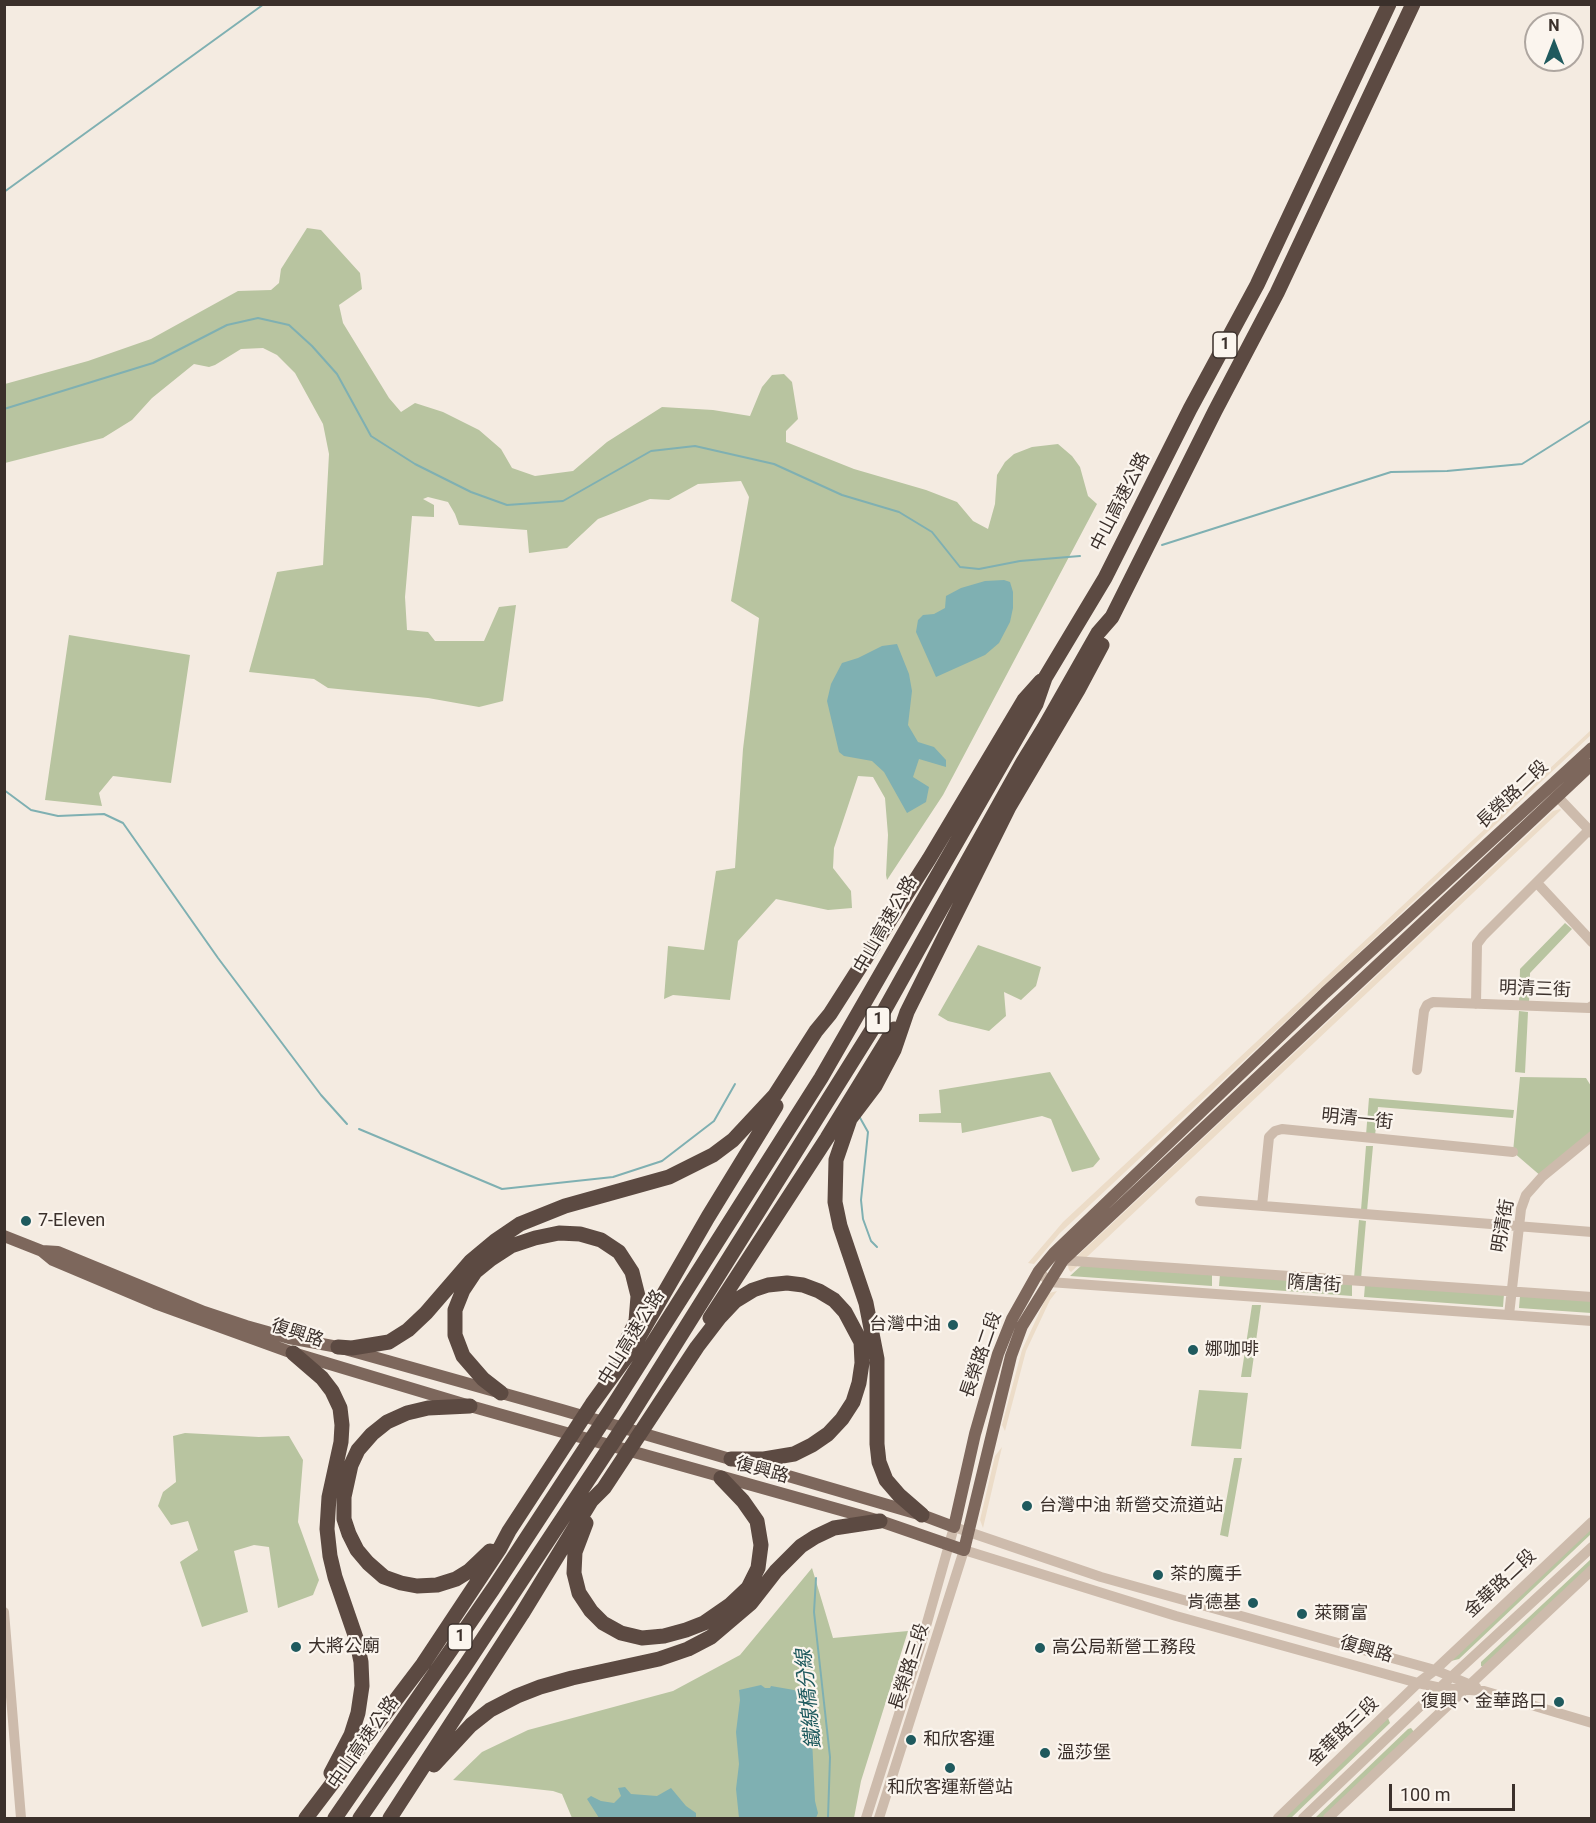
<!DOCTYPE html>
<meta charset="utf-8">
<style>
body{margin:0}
#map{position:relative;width:1596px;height:1823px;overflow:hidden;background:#f4ebe1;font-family:Roboto,sans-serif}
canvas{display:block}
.frame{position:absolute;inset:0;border:6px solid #3b302b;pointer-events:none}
.north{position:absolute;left:1524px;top:12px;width:60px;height:60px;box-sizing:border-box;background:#fbf5ee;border:2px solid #aea6a0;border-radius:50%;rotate:0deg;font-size:16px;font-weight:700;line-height:24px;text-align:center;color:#3b302b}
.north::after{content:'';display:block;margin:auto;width:21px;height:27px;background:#1f5a5e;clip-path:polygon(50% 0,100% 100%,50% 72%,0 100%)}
.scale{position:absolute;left:1389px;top:1784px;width:126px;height:27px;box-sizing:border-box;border:3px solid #3b302b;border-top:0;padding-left:8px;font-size:18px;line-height:21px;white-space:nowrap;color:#3b302b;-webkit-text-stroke:4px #fbf5ee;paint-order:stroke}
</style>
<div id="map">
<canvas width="1596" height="1823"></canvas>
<div class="frame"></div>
<div class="north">N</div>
<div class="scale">100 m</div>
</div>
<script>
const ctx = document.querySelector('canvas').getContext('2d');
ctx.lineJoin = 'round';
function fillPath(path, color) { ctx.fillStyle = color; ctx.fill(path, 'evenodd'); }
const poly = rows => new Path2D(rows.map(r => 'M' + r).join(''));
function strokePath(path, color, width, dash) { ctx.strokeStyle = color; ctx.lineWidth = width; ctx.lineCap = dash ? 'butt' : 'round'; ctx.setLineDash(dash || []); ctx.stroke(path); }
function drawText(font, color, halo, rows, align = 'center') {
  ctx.font = font + ' Roboto,"Noto Sans TC",sans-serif'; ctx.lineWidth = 4.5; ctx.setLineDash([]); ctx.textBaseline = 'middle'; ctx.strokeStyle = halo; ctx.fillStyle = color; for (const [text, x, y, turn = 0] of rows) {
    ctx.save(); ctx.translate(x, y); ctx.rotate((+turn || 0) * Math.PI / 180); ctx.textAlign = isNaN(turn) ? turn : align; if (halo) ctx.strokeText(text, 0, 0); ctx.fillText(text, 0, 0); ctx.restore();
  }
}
fillPath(poly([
 [307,228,321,230,360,273,362,289,339,305,343,323,389,398,401,412,415,403,443,412,479,430,501,449,512,468,535,476,573,471,607,442,662,407,713,410,750,416,762,387,772,375,784,374,792,382,798,419,786,431,786,442,854,469,926,490,957,502,973,521,988,529,995,504,997,475,1005,462,1014,454,1032,447,1058,444,1072,456,1080,467,1088,496,1097,504,943,795,887,880,886,875,888,835,885,798,873,777,858,776,834,848,833,868,851,891,852,908,828,910,776,899,738,941,730,1000,673,995,664,999,668,946,704,950,716,871,735,868,743,749,759,618,731,601,749,497,741,481,698,484,669,500,650,499,598,519,567,548,529,553,527,530,459,525,455,514,448,502,428,497,423,499,434,505,434,517,412,516,405,597,407,630,428,632,435,641,484,641,499,607,516,605,503,701,479,707,428,698,328,688,314,679,249,672,277,572,323,565,329,454,323,424,295,373,277,355,263,348,241,349,215,365,209,367,194,364,152,398,132,420,103,438,5,463,5,384,88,361,151,339,238,291,271,290,279,283,281,269],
 [69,635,190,655,171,783,113,776,99,793,102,806,45,800],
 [1565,923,1572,929,1530,973,1529,1003,1519,1003,1520,969],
 [978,945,1041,967,1036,986,1021,1000,1004,992,1006,1016,989,1031,948,1021,938,1015],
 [1519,1011,1528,1012,1525,1073,1515,1072],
 [1050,1072,1100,1159,1093,1167,1072,1172,1051,1119,1042,1116,962,1133,961,1123,919,1122,919,1114,941,1113,939,1090],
 [1520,1077,1586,1078,1591,1086,1591,1136,1542,1177,1513,1152],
 [1369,1098,1514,1110,1513,1118,1378,1107,1375,1136,1366,1135],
 [1366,1146,1373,1146,1367,1211,1361,1210],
 [1359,1220,1366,1221,1361,1279,1354,1278],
 [1083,1264,1212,1273,1212,1286,1070,1276],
 [1220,1274,1352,1283,1352,1296,1219,1286],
 [1365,1285,1504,1294,1503,1307,1364,1297],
 [1520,1296,1591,1301,1591,1313,1519,1308],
 [1252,1305,1261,1305,1251,1377,1241,1377],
 [1199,1390,1248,1393,1241,1449,1191,1446],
 [185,1433,259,1437,289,1436,303,1460,298,1522,319,1580,313,1595,278,1608,269,1547,254,1545,234,1551,248,1612,202,1627,180,1562,198,1550,188,1521,171,1525,158,1506,163,1492,176,1482,173,1436],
 [1234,1458,1242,1458,1228,1537,1220,1535],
 [1591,1525,1591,1534,1459,1659,1451,1661],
 [1591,1559,1591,1567,1483,1667,1481,1666,1481,1662],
 [812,1568,833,1638,908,1631,861,1781,854,1818,572,1818,562,1794,553,1791,453,1780,482,1752,528,1730,673,1691,740,1655],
 [1388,1718,1390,1723,1291,1818,1281,1818],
 [1411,1728,1414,1732,1323,1818,1315,1818,1408,1729]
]), '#b8c4a0');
fillPath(poly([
 [1591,730,1591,735,1060,1233,1034,1264,1028,1263,1063,1222],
 [1560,809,1561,810,1071,1272,1069,1270,1068,1266,1072,1261,1553,811],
 [1057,1291,1050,1300,1026,1351,1005,1431,1002,1425,1022,1350,1046,1298,1049,1293],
 [1002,1447,983,1528,980,1520,995,1456]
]), '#ecdcc8');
fillPath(poly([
 [1004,580,1010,582,1013,592,1013,608,1010,622,999,643,985,655,936,677,916,632,918,620,923,615,934,614,945,608,946,596,961,588,985,581],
 [897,644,909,674,912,691,908,725,918,742,934,747,946,760,946,767,919,759,913,777,929,787,926,802,907,813,884,772,872,761,844,756,839,752,827,701,831,684,842,663,858,658,882,646],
 [761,1685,765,1688,770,1688,771,1686,794,1690,810,1697,815,1801,818,1813,816,1818,739,1818,736,1789,739,1764,736,1732,740,1700,739,1690],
 [625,1787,631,1794,657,1796,671,1788,686,1806,696,1813,696,1818,599,1818,587,1799,591,1796,601,1801,614,1803,621,1796,618,1788]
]), '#7fb0b2');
strokePath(poly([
 [4,192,264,4],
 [4,409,153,363,227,325,258,318,289,325,312,346,337,374,371,436,415,464,471,492,507,505,563,501,651,451,695,446,774,464,842,495,899,512,932,532,960,567,979,569,1020,561,1080,556],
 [1162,545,1391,472,1447,471,1522,464,1592,420],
 [4,790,31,810,58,816,104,814,123,823,218,958,321,1095,347,1124],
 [859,1116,868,1132,861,1200,863,1219,871,1241,877,1247],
 [359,1129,502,1189,613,1177,662,1161,714,1121,735,1084],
 [816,1578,814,1612,830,1757,828,1818]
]), '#7fb0b2', 2);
strokePath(poly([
 [1553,792,1592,833],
 [1537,883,1592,942],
 [1476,1004,1477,944,1483,936,1589,830],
 [1417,1070,1424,1011,1427,1005,1433,1002,1589,1008,1592,1006],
 [1200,1201,1592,1232],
 [1262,1206,1269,1137,1275,1131,1282,1129,1513,1152],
 [1059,1260,1592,1297],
 [1039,1271,1049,1282,1592,1321],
 [1509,1315,1521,1209,1526,1195,1542,1177,1592,1136],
 [4,1612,21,1818],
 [866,1818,919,1651,954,1527,1101,1577,1435,1670,1476,1687],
 [879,1818,964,1550,1176,1616,1418,1683,1441,1688,1484,1691,1592,1723],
 [1278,1818,1418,1683,1435,1670,1592,1522],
 [1303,1818,1451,1677,1592,1547],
 [1328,1818,1592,1570]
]), '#cdbbac', 10);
strokePath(poly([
 [4,1236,42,1251,53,1260,155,1303,293,1353,470,1406,880,1521,964,1550,1011,1356,1022,1326,1063,1260,1592,764],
 [42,1251,58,1252,204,1312,246,1326,289,1338,338,1347,562,1410,922,1515,954,1527,975,1434,998,1354,1012,1319,1039,1271,1054,1253,1325,993,1592,748]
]), '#7d675c', 12);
strokePath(poly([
 [710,1318,827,1138,894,1029],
 [338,1347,352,1348,389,1342,408,1330,426,1313,471,1261,495,1241,520,1224,565,1206,669,1177,713,1155,733,1140,775,1095,816,1031,830,1014,929,859,1024,700,1041,681],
 [293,1353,322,1378,332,1391,340,1408,342,1425,341,1442,329,1497,327,1529,330,1556,335,1577,356,1638,361,1662,362,1686,358,1713,351,1735,331,1773],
 [501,1393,483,1379,463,1356,455,1335,455,1310,463,1290,475,1272,491,1259,511,1246,535,1238,559,1233,580,1234,601,1240,619,1252,632,1272,638,1296,636,1321,627,1340],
 [470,1406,428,1408,407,1413,387,1422,372,1434,358,1450,351,1465,344,1497,344,1519,349,1534,357,1550,368,1563,384,1577,401,1583,417,1586,437,1585,456,1579,469,1571,490,1551],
 [922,1515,899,1495,886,1480,879,1462,877,1444,877,1359,866,1303,840,1226,835,1202,836,1160,850,1119,875,1086,894,1050,907,1012,1009,807,1078,690,1102,645],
 [586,1523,575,1552,574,1573,579,1593,591,1611,603,1623,621,1633,642,1638,664,1636,686,1630,704,1623,730,1605,748,1588,758,1568,761,1545,757,1521,743,1501,721,1478],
 [434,1765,471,1725,490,1710,517,1696,540,1687,572,1678,659,1659,688,1649,711,1637,751,1603,776,1571,801,1546,815,1537,834,1528,880,1521],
 [306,1818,423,1664,500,1548,509,1531,592,1404,632,1349,708,1217,776,1106],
 [335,1818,493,1589,611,1409,821,1078,1036,704,1045,678,1105,578,1190,409,1257,285,1389,4],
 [360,1818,465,1666,631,1415,885,1009,1023,762,1044,728,1098,633,1112,617,1215,411,1277,293,1413,4],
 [390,1818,522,1614,591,1501,604,1488,697,1347,720,1317,735,1301,753,1290,768,1285,787,1283,803,1285,819,1291,834,1300,845,1312,861,1342,862,1363,859,1383,853,1402,842,1419,828,1434,812,1445,794,1454,764,1459,731,1459]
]), '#5c4a42', 15);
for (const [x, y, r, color] of [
 [26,1221,6,"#1f5a5e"],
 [953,1325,6,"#1f5a5e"],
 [1193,1350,6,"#1f5a5e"],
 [1027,1506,6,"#1f5a5e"],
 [1158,1575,6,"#1f5a5e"],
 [1253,1603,6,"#1f5a5e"],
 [1302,1614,6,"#1f5a5e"],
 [296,1647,6,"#1f5a5e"],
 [1040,1648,6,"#1f5a5e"],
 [1559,1702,6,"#1f5a5e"],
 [911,1740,6,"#1f5a5e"],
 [1045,1753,6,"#1f5a5e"],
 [950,1768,6,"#1f5a5e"]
]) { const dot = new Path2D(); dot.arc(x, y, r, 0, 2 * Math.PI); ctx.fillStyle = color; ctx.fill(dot); strokePath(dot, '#fbf5ee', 2); }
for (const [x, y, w] of [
 [1225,345,24],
 [878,1020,24],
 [460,1637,24]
]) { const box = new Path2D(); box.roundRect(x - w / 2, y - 13, w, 26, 4.5); ctx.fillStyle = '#fbf5ee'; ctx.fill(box); strokePath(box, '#3b302b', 1.5); }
drawText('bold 16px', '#3b302b', null, [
 ["1",1225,345],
 ["1",878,1020],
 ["1",460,1637]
]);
drawText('18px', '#3b302b', '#fbf5ee', [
 ["中山高速公路",1121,502,-63],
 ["長榮路二段",1513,795,-43],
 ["中山高速公路",886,925,-60],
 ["明清三街",1535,990,2],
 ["明清一街",1357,1120,6],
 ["明清街",1504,1226,-80],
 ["隋唐街",1314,1285,4],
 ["復興路",297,1334,18],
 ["中山高速公路",632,1338,-58],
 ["長榮路二段",982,1355,-71],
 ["復興路",762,1471,15],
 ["金華路二段",1501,1584,-43],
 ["復興路",1366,1650,16],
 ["長榮路三段",910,1667,-72],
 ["金華路三段",1344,1732,-44],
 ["中山高速公路",364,1743,-55]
]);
drawText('18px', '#3b302b', '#fbf5ee', [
 ["7-Eleven",38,1221],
 ["台灣中油",941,1325,"right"],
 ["娜咖啡",1205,1350],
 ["台灣中油 新營交流道站",1039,1506],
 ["茶的魔手",1170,1575],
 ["肯德基",1241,1603,"right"],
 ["萊爾富",1314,1614],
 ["大將公廟",308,1647],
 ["高公局新營工務段",1052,1648],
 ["復興、金華路口",1547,1702,"right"],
 ["和欣客運",923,1740],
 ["溫莎堡",1057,1753],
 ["和欣客運新營站",950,1788,"center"]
], 'left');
drawText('italic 20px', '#1f5a5e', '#fbf5ee', [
 ["鐵線橋分線",810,1699,-96]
]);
</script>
